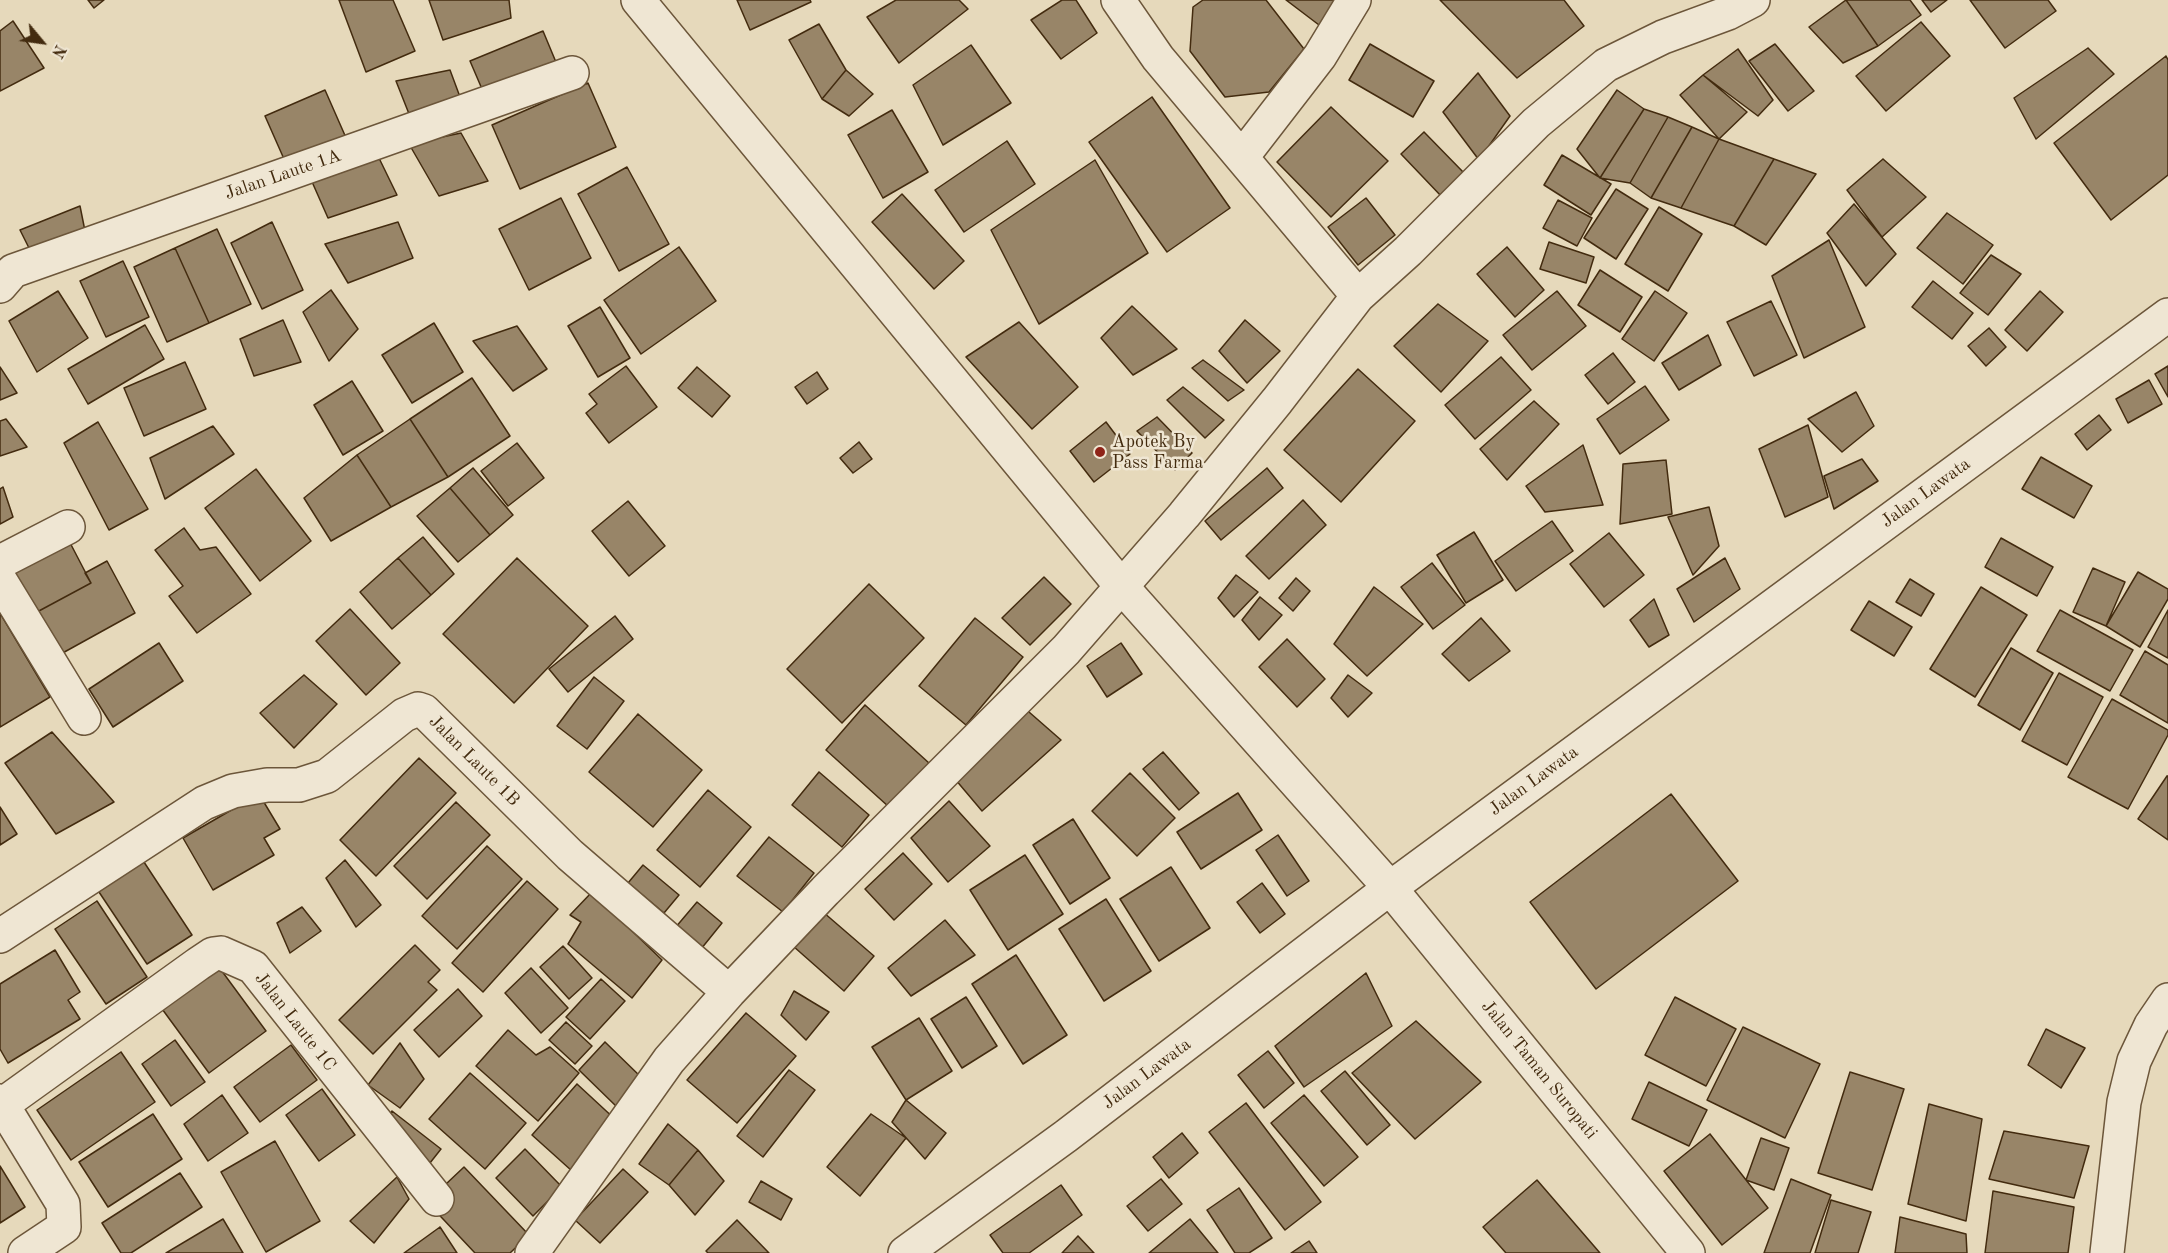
<!DOCTYPE html>
<style>
body{margin:0}
#map{position:relative;width:2168px;height:1253px;overflow:hidden;background:#e6d9bb;font-family:"Old Standard TT",serif}
canvas{display:block}
.north{position:absolute;left:12px;top:12px;width:60px;height:60px;-webkit-text-stroke:4px #efe6d3;paint-order:stroke;rotate:119deg;font-size:16px;font-weight:700;line-height:24px;text-align:center;color:#432b0f}
.north::after{content:'';display:block;margin:auto;width:21px;height:27px;background:#432b0f;clip-path:polygon(50% 0,100% 100%,50% 72%,0 100%)}
</style>
<div id="map">
<canvas width="2168" height="1253"></canvas>
<div class="north">N</div>
</div>
<script>
const ctx = document.querySelector('canvas').getContext('2d');
ctx.lineJoin = 'round';
function fillPath(path, color) { ctx.fillStyle = color; ctx.fill(path, 'evenodd'); }
const poly = rows => new Path2D(rows.map(r => 'M' + r).join(''));
function strokePath(path, color, width, dash) { ctx.strokeStyle = color; ctx.lineWidth = width; ctx.lineCap = dash ? 'butt' : 'round'; ctx.setLineDash(dash || []); ctx.stroke(path); }
function drawText(font, color, halo, rows, align = 'center') {
  ctx.font = font + ' "Old Standard TT",serif'; ctx.lineWidth = 5; ctx.setLineDash([]); ctx.textBaseline = 'middle'; ctx.strokeStyle = halo; ctx.fillStyle = color; for (const [text, x, y, turn = 0] of rows) {
    ctx.save(); ctx.translate(x, y); ctx.rotate((+turn || 0) * Math.PI / 180); ctx.textAlign = isNaN(turn) ? turn : align; if (halo) ctx.strokeText(text, 0, 0); ctx.fillText(text, 0, 0); ctx.restore();
  }
}
const building = poly([
 [88,0,104,0,94,8,88,0],
 [339,0,393,0,415,51,366,72,339,0],
 [429,0,509,0,511,18,443,40,429,0],
 [737,0,810,0,811,2,750,30,737,0],
 [896,0,959,0,968,9,899,63,867,17,896,0],
 [1062,0,1076,0,1097,33,1061,59,1031,20,1062,0],
 [1203,0,1266,0,1304,49,1269,92,1225,97,1190,51,1193,7,1203,0],
 [1286,0,1340,0,1323,28,1286,0],
 [1440,0,1564,0,1584,26,1517,78,1440,0],
 [1846,0,1910,0,1921,15,1878,46,1846,0],
 [1846,0,1878,46,1843,63,1809,27,1846,0],
 [1922,0,1947,0,1931,12,1922,0],
 [1970,0,2048,0,2056,11,2005,48,1970,0],
 [13,21,44,68,0,91,0,31,13,21],
 [1921,22,1950,56,1886,111,1856,76,1921,22],
 [819,24,846,70,822,99,789,40,819,24],
 [543,31,563,79,491,110,470,61,543,31],
 [1370,44,1434,81,1413,117,1349,80,1370,44],
 [1775,44,1814,91,1788,111,1749,61,1775,44],
 [971,45,1011,103,943,145,913,85,971,45],
 [2088,48,2114,74,2036,139,2014,98,2088,48],
 [1738,49,1773,100,1758,116,1703,75,1738,49],
 [2166,56,2168,60,2168,175,2111,220,2054,143,2166,56],
 [450,70,463,105,415,129,396,81,450,70],
 [846,70,873,94,849,116,822,99,846,70],
 [1478,73,1510,116,1479,160,1443,112,1478,73],
 [1703,75,1747,112,1719,139,1680,95,1703,75],
 [588,83,616,147,520,189,492,125,588,83],
 [325,90,347,140,284,159,265,116,325,90],
 [1617,90,1644,109,1600,178,1577,149,1617,90],
 [1152,97,1230,208,1167,252,1089,142,1152,97],
 [1331,107,1388,161,1331,217,1277,162,1331,107],
 [1644,109,1668,117,1630,183,1600,178,1644,109],
 [892,110,928,172,883,198,848,135,892,110],
 [1668,117,1692,127,1651,198,1630,183,1668,117],
 [1692,127,1719,139,1681,208,1651,198,1692,127],
 [1424,132,1465,174,1442,197,1401,154,1424,132],
 [461,133,488,181,439,196,409,144,461,133],
 [1719,139,1774,159,1734,226,1681,208,1719,139],
 [1007,141,1035,184,964,232,935,190,1007,141],
 [377,154,397,195,328,218,309,175,377,154],
 [1562,155,1611,184,1591,215,1544,185,1562,155],
 [1774,159,1816,174,1766,245,1734,226,1774,159],
 [1883,159,1926,197,1882,237,1847,190,1883,159],
 [1095,160,1148,253,1039,324,991,230,1095,160],
 [627,167,669,244,619,271,578,194,627,167],
 [1616,189,1648,209,1616,259,1584,238,1616,189],
 [902,194,964,261,934,289,872,222,902,194],
 [561,198,591,258,529,290,499,229,561,198],
 [1366,198,1395,235,1358,265,1328,227,1366,198],
 [1558,200,1592,218,1577,246,1543,228,1558,200],
 [1854,204,1896,254,1866,286,1827,233,1854,204],
 [80,206,89,251,36,262,20,230,80,206],
 [1659,207,1702,234,1668,291,1625,264,1659,207],
 [1947,213,1993,245,1963,284,1917,248,1947,213],
 [272,222,303,290,262,309,231,243,272,222],
 [398,222,413,258,348,283,325,244,398,222],
 [217,229,251,304,209,323,175,248,217,229],
 [1829,240,1865,327,1804,358,1772,276,1829,240],
 [1549,242,1594,257,1586,283,1540,269,1549,242],
 [679,247,716,301,641,354,604,300,679,247],
 [1507,247,1544,290,1515,317,1477,274,1507,247],
 [175,248,209,323,167,342,134,267,175,248],
 [1991,255,2021,274,1988,315,1960,293,1991,255],
 [123,261,149,317,106,337,80,281,123,261],
 [1600,270,1642,297,1620,332,1578,305,1600,270],
 [1933,281,1973,313,1952,339,1912,307,1933,281],
 [331,290,358,329,329,361,303,312,331,290],
 [58,291,88,338,37,372,9,321,58,291],
 [1557,291,1586,326,1532,370,1503,335,1557,291],
 [1655,291,1687,313,1654,361,1622,339,1655,291],
 [2040,291,2063,312,2027,351,2005,330,2040,291],
 [1771,301,1797,355,1754,376,1727,322,1771,301],
 [1438,304,1488,341,1441,392,1394,346,1438,304],
 [1132,306,1177,349,1133,375,1101,338,1132,306],
 [600,307,630,358,598,377,568,326,600,307],
 [283,320,301,362,254,376,240,339,283,320],
 [1245,320,1280,351,1247,383,1219,351,1245,320],
 [1019,322,1078,387,1032,429,966,357,1019,322],
 [434,323,463,372,412,403,382,355,434,323],
 [145,325,164,359,88,404,68,369,145,325],
 [517,326,547,369,513,391,473,341,517,326],
 [1989,328,2006,347,1986,366,1968,346,1989,328],
 [1708,335,1721,365,1679,390,1662,363,1708,335],
 [1613,353,1635,382,1608,404,1585,375,1613,353],
 [1501,357,1531,390,1475,439,1445,405,1501,357],
 [1203,360,1244,390,1228,401,1192,368,1203,360],
 [185,362,206,409,144,436,124,388,185,362],
 [626,366,657,407,609,443,586,413,597,404,589,394,626,366],
 [2168,366,2168,397,2155,374,2168,366],
 [0,367,17,393,0,400,0,367],
 [697,367,730,396,712,417,678,388,697,367],
 [1358,369,1415,421,1341,502,1284,450,1358,369],
 [817,372,828,389,807,404,795,387,817,372],
 [472,378,510,436,448,477,410,419,472,378],
 [2149,380,2162,404,2128,423,2116,399,2149,380],
 [352,381,383,431,343,455,314,405,352,381],
 [1645,386,1669,420,1620,454,1597,419,1645,386],
 [1183,387,1224,420,1205,438,1167,400,1183,387],
 [1856,392,1874,426,1842,452,1808,419,1856,392],
 [1534,401,1559,424,1507,480,1480,449,1534,401],
 [2099,415,2111,430,2087,450,2075,434,2099,415],
 [1157,417,1192,453,1175,470,1137,431,1157,417],
 [6,419,27,447,0,456,0,421,6,419],
 [410,419,448,477,391,507,357,455,410,419],
 [98,422,148,509,109,530,64,443,98,422],
 [1106,422,1130,454,1094,482,1070,451,1106,422],
 [1808,425,1828,497,1785,517,1759,449,1808,425],
 [213,426,234,454,165,499,150,458,213,426],
 [859,442,872,459,853,473,840,458,859,442],
 [517,443,544,478,508,506,481,471,517,443],
 [1583,445,1603,505,1545,512,1526,486,1583,445],
 [357,455,391,507,331,541,304,498,357,455],
 [2041,457,2092,486,2074,518,2022,489,2041,457],
 [1862,459,1878,481,1834,509,1824,476,1862,459],
 [1666,460,1672,514,1620,524,1623,464,1666,460],
 [473,468,513,515,490,535,450,488,473,468],
 [1267,468,1283,488,1221,540,1205,521,1267,468],
 [256,469,311,541,260,581,205,508,256,469],
 [3,487,13,517,0,524,0,489,3,487],
 [450,488,490,535,458,562,417,516,450,488],
 [1303,500,1326,525,1269,579,1246,556,1303,500],
 [628,501,665,546,629,576,592,531,628,501],
 [1709,507,1719,546,1693,575,1668,517,1709,507],
 [1552,521,1573,551,1516,591,1495,561,1552,521],
 [184,528,200,550,216,547,251,594,197,633,169,596,183,586,155,550,184,528],
 [1474,532,1503,580,1466,603,1437,555,1474,532],
 [1609,533,1644,575,1604,607,1570,564,1609,533],
 [67,537,91,583,37,612,11,566,67,537],
 [423,537,454,574,431,595,398,558,423,537],
 [2001,538,2053,567,2037,596,1985,567,2001,538],
 [398,558,431,595,392,629,360,592,398,558],
 [517,558,588,626,514,703,443,634,517,558],
 [1725,558,1740,589,1694,622,1677,589,1725,558],
 [107,561,135,613,59,655,37,612,91,583,85,573,107,561],
 [1432,563,1465,605,1433,629,1401,587,1432,563],
 [2093,568,2125,582,2106,626,2073,612,2093,568],
 [2138,572,2168,589,2168,599,2140,647,2106,626,2138,572],
 [1236,575,1258,592,1234,617,1218,598,1236,575],
 [1044,577,1071,604,1030,645,1002,618,1044,577],
 [1296,578,1310,591,1293,611,1279,598,1296,578],
 [1910,579,1934,594,1921,616,1896,602,1910,579],
 [869,584,924,638,842,723,787,669,869,584],
 [1374,587,1423,624,1367,676,1334,644,1374,587],
 [1981,587,2027,615,1975,697,1930,669,1981,587],
 [1260,597,1282,615,1259,640,1242,620,1260,597],
 [1654,599,1669,635,1649,647,1630,620,1654,599],
 [1869,601,1912,627,1894,656,1851,630,1869,601],
 [350,609,400,663,366,695,316,641,350,609],
 [2060,610,2133,650,2110,691,2037,651,2060,610],
 [2168,610,2168,658,2148,647,2168,610],
 [0,613,50,697,0,727,0,613],
 [615,616,633,639,568,692,549,669,615,616],
 [975,618,1023,657,966,725,919,686,975,618],
 [1481,618,1510,651,1469,681,1442,654,1481,618],
 [1287,639,1325,679,1297,707,1259,667,1287,639],
 [159,643,183,681,113,727,89,689,159,643],
 [1121,643,1142,674,1107,697,1087,666,1121,643],
 [2011,648,2053,673,2020,730,1978,705,2011,648],
 [2145,651,2168,665,2168,723,2120,695,2145,651],
 [2059,673,2103,697,2067,765,2022,741,2059,673],
 [304,675,337,704,294,748,260,713,304,675],
 [1348,675,1372,693,1348,717,1331,698,1348,675],
 [594,677,624,701,587,749,557,726,594,677],
 [2112,699,2168,730,2168,735,2128,809,2068,777,2112,699],
 [865,705,929,763,889,807,826,750,865,705],
 [1021,705,1061,740,982,811,955,779,1021,705],
 [638,714,702,770,653,827,589,772,638,714],
 [52,732,114,802,56,834,5,763,52,732],
 [1163,752,1199,793,1179,810,1143,769,1163,752],
 [419,758,456,793,376,876,340,840,419,758],
 [819,772,869,815,842,847,792,805,819,772],
 [1130,773,1175,818,1137,856,1092,811,1130,773],
 [2167,776,2168,776,2168,840,2138,819,2167,776],
 [708,790,751,827,700,887,657,850,708,790],
 [1238,793,1262,830,1201,869,1177,832,1238,793],
 [259,794,280,829,264,838,274,855,213,890,183,838,259,794],
 [1671,794,1738,881,1596,989,1530,902,1671,794],
 [949,801,990,846,948,882,911,838,949,801],
 [456,802,490,835,427,899,394,866,456,802],
 [0,807,17,834,0,845,0,807],
 [1073,819,1110,878,1070,904,1033,845,1073,819],
 [1278,835,1309,881,1287,896,1256,850,1278,835],
 [769,837,814,873,783,912,737,876,769,837],
 [487,846,522,879,457,949,422,916,487,846],
 [903,853,932,884,894,920,865,889,903,853],
 [1025,855,1063,914,1008,950,970,890,1025,855],
 [140,856,192,935,147,964,95,886,140,856],
 [345,860,381,905,356,927,326,878,345,860],
 [643,865,679,895,664,913,628,883,643,865],
 [1171,867,1210,928,1159,961,1120,899,1171,867],
 [527,881,558,909,483,992,452,963,527,881],
 [1262,883,1285,914,1260,933,1237,902,1262,883],
 [592,892,662,960,632,998,568,944,581,922,570,915,592,892],
 [1106,899,1151,971,1104,1001,1059,929,1106,899],
 [97,901,147,977,106,1004,55,929,97,901],
 [697,902,722,923,701,949,675,928,697,902],
 [302,907,321,931,290,953,277,923,302,907],
 [823,912,874,956,844,991,793,946,823,912],
 [945,920,975,955,911,996,888,968,945,920],
 [415,945,440,970,428,982,437,990,373,1054,339,1020,415,945],
 [563,946,592,978,569,999,540,967,563,946],
 [55,950,80,992,68,1000,80,1019,8,1063,0,1049,0,984,55,950],
 [1016,955,1067,1035,1023,1064,972,984,1016,955],
 [213,959,266,1031,209,1073,157,1002,213,959],
 [531,968,568,1008,541,1033,505,993,531,968],
 [1366,973,1392,1026,1304,1087,1275,1046,1366,973],
 [601,979,625,1001,590,1039,566,1017,601,979],
 [458,989,482,1016,439,1057,414,1030,458,989],
 [794,991,829,1012,806,1040,781,1015,794,991],
 [966,997,997,1046,962,1068,931,1019,966,997],
 [1675,997,1736,1029,1706,1086,1645,1055,1675,997],
 [746,1013,796,1056,737,1123,687,1080,746,1013],
 [919,1018,952,1071,906,1100,872,1047,919,1018],
 [1416,1021,1481,1082,1415,1139,1352,1073,1416,1021],
 [566,1022,592,1046,575,1064,549,1040,566,1022],
 [1743,1027,1820,1064,1785,1138,1707,1100,1743,1027],
 [2046,1029,2085,1048,2061,1088,2028,1065,2046,1029],
 [508,1030,536,1055,550,1047,579,1073,538,1121,476,1066,508,1030],
 [175,1040,205,1082,171,1106,142,1064,175,1040],
 [605,1042,644,1080,618,1108,579,1070,605,1042],
 [400,1043,424,1079,400,1108,368,1085,400,1043],
 [291,1045,317,1080,260,1122,234,1087,291,1045],
 [1268,1051,1294,1083,1264,1108,1238,1075,1268,1051],
 [121,1052,155,1102,71,1160,37,1110,121,1052],
 [789,1070,815,1090,763,1157,737,1136,789,1070],
 [1345,1071,1390,1125,1367,1145,1321,1091,1345,1071],
 [1850,1072,1904,1089,1872,1190,1818,1173,1850,1072],
 [470,1073,526,1123,485,1169,429,1119,470,1073],
 [1649,1082,1707,1110,1689,1146,1632,1119,1649,1082],
 [577,1084,617,1121,572,1171,532,1135,577,1084],
 [322,1089,355,1135,319,1161,286,1115,322,1089],
 [222,1095,248,1133,208,1161,184,1124,222,1095],
 [1304,1095,1358,1157,1324,1186,1271,1123,1304,1095],
 [906,1100,946,1133,925,1159,892,1122,906,1100],
 [1246,1103,1321,1202,1285,1230,1209,1132,1246,1103],
 [1929,1104,1982,1119,1966,1221,1908,1204,1929,1104],
 [392,1111,441,1149,426,1168,378,1129,392,1111],
 [153,1114,182,1159,108,1207,79,1162,153,1114],
 [871,1114,906,1138,860,1196,827,1167,871,1114],
 [668,1124,698,1150,669,1185,639,1164,668,1124],
 [2004,1131,2089,1146,2074,1198,1989,1179,2004,1131],
 [1182,1133,1198,1153,1169,1178,1153,1157,1182,1133],
 [1710,1134,1768,1208,1722,1245,1664,1171,1710,1134],
 [1761,1138,1789,1148,1774,1190,1746,1180,1761,1138],
 [275,1141,320,1221,266,1252,221,1172,275,1141],
 [525,1149,562,1187,533,1216,496,1178,525,1149],
 [698,1150,724,1181,695,1215,669,1185,698,1150],
 [0,1166,25,1207,0,1223,0,1166],
 [464,1167,529,1235,510,1253,475,1253,427,1202,464,1167],
 [623,1169,648,1192,600,1243,575,1220,623,1169],
 [180,1173,202,1207,131,1253,121,1253,102,1223,180,1173],
 [397,1177,409,1199,374,1243,350,1221,397,1177],
 [1161,1179,1182,1204,1148,1231,1127,1206,1161,1179],
 [1791,1179,1831,1195,1810,1253,1764,1253,1791,1179],
 [1537,1180,1600,1253,1506,1253,1483,1227,1537,1180],
 [761,1181,792,1199,781,1220,749,1202,761,1181],
 [1061,1185,1082,1215,1029,1253,1003,1253,990,1235,1061,1185],
 [1239,1188,1272,1238,1249,1253,1235,1253,1207,1210,1239,1188],
 [1993,1191,2074,1207,2068,1253,1985,1253,1993,1191],
 [1831,1200,1871,1212,1858,1253,1815,1253,1831,1200],
 [1900,1217,1966,1234,1967,1253,1895,1253,1900,1217],
 [223,1219,243,1253,166,1253,223,1219],
 [1190,1219,1218,1253,1149,1253,1190,1219],
 [737,1220,769,1253,708,1253,706,1251,737,1220],
 [440,1227,457,1253,404,1253,440,1227],
 [1078,1236,1094,1253,1062,1253,1078,1236],
 [1309,1241,1317,1253,1291,1253,1309,1241]
]);
fillPath(building, '#988568');
strokePath(building, '#432b0f', 1.5);
const minor = poly([
 [1118,0,1158,58,1358,296],
 [1242,157,1320,56,1354,0],
 [0,286,13,271,572,73],
 [0,562,68,527],
 [0,580,84,718],
 [0,936,204,803,233,791,267,785,299,785,327,776,404,715,418,709,424,711,570,855,729,992],
 [0,1101,63,1204,64,1227,25,1253],
 [2,1105,198,964,213,954,221,953,253,967,437,1199],
 [532,1253,669,1060,729,992,825,891,1066,650,1184,515,1277,401,1358,296,1408,251,1536,123,1606,65,1663,37,1728,13,1753,0],
 [2107,1253,2124,1102,2134,1061,2151,1025,2168,1000]
]);
const tertiary = poly([
 [638,0,1122,587,1390,888,1688,1253],
 [905,1253,1066,1136,1390,888,2168,315]
]);
strokePath(minor, '#6c563a', 36);
strokePath(tertiary, '#6c563a', 36);
strokePath(minor, '#efe6d3', 33);
strokePath(tertiary, '#efe6d3', 33);
for (const [x, y, r, color] of [
 [1100,452,6,"#8f2418"]
]) { const dot = new Path2D(); dot.arc(x, y, r, 0, 2 * Math.PI); ctx.fillStyle = color; ctx.fill(dot); strokePath(dot, '#efe6d3', 2); }
drawText('18px', '#432b0f', '#efe6d3', [
 ["Jalan Laute 1A",283,175,-19],
 ["Jalan Lawata",1926,493,-36],
 ["Jalan Laute 1B",474,761,45],
 ["Jalan Lawata",1534,781,-36],
 ["Jalan Laute 1C",295,1022,52],
 ["Jalan Taman Suropati",1539,1070,51],
 ["Jalan Lawata",1147,1074,-37]
]);
drawText('18px', '#432b0f', '#efe6d3', [
 ["Apotek By",1112,442],
 ["Pass Farma",1112,463]
], 'left');
</script>
